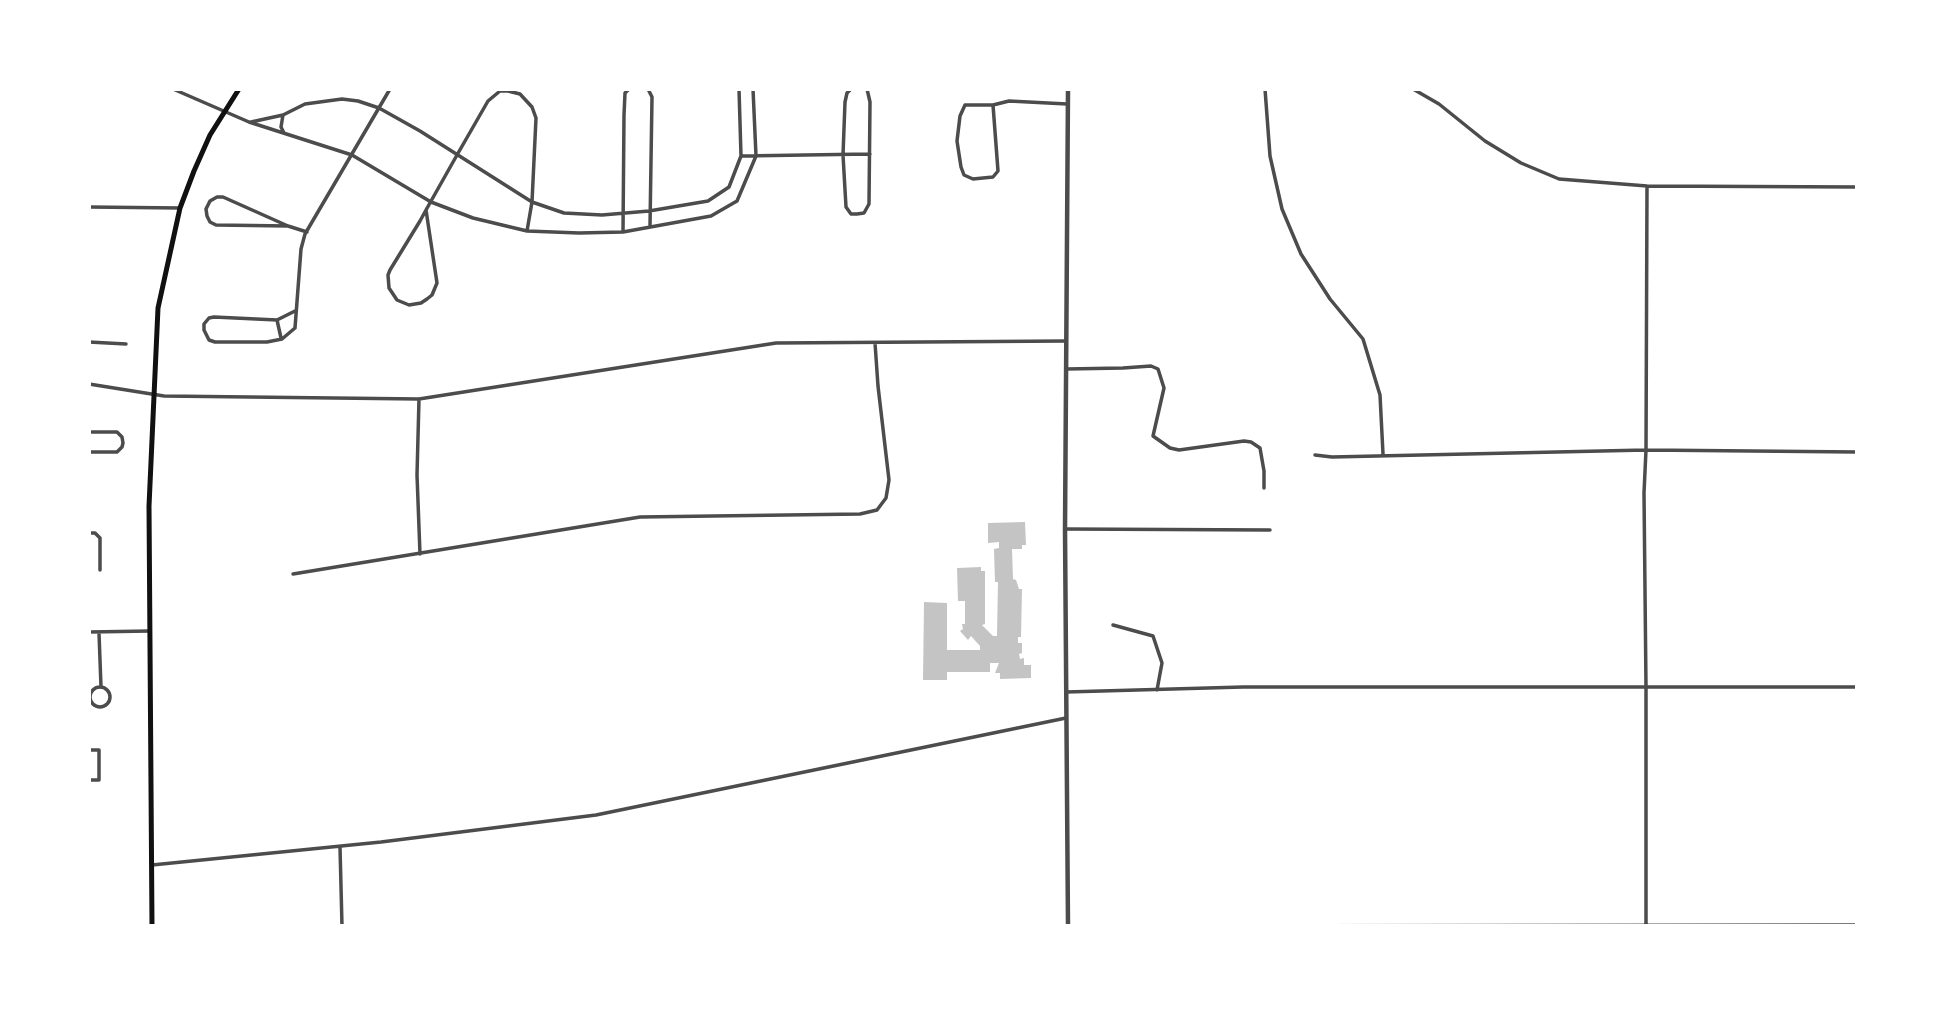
<!DOCTYPE html>
<style>
body{margin:0}
#map{position:relative;width:1946px;height:1015px;overflow:hidden;background:#fff;font-family:Literata,serif}
canvas{display:block}
.frame{position:absolute;inset:0;border:91px solid #fff;pointer-events:none}
</style>
<div id="map">
<canvas width="1946" height="1015"></canvas>
<div class="frame"></div>
</div>
<script>
const ctx = document.querySelector('canvas').getContext('2d');
ctx.lineJoin = 'round';
function fillPath(path, color) { ctx.fillStyle = color; ctx.fill(path, 'evenodd'); }
const poly = rows => new Path2D(rows.map(r => 'M' + r).join(''));
function strokePath(path, color, width, dash) { ctx.strokeStyle = color; ctx.lineWidth = width; ctx.lineCap = dash ? 'butt' : 'round'; ctx.setLineDash(dash || []); ctx.stroke(path); }
fillPath(poly([
 [1025,522,1026,545,1022,545,1022,549,1012,549,1013,579,1016,580,1019,589,1022,589,1021,637,1018,637,1018,643,1022,643,1022,653,1019,654,1020,659,1024,658,1024,665,1031,665,1031,678,1000,679,1000,673,995,673,999,663,990,663,990,672,947,672,947,680,923,680,924,602,947,603,947,650,980,650,980,646,971,636,968,640,960,631,963,629,962,624,965,624,965,601,958,601,957,568,981,567,981,571,985,571,985,624,982,625,993,636,997,636,998,582,995,582,994,549,999,548,999,542,988,543,988,523]
]), '#c4c4c4');
strokePath(poly([
 [173,89,249,122,352,155,431,202,473,218,527,231,579,233,623,232,711,216,737,201,756,156,753,89],
 [648,89,652,97,650,226],
 [851,89,847,93,845,102,843,155,846,207,851,214,857,214,864,213,869,204,870,102,867,89],
 [1265,89,1270,156,1282,209,1301,254,1330,299,1363,339,1380,395,1383,454],
 [1413,89,1439,104,1485,141,1521,163,1559,179,1647,186,1857,187],
 [993,105,965,105,960,116,957,141,961,167,964,175,973,179,993,177,998,171,993,105,1009,101,1067,104],
 [251,122,283,115],
 [284,133,281,127,283,115,305,104,342,99,358,101,379,108,420,131,532,202,564,213,602,215,649,211,708,201,729,187,741,156,739,89],
 [741,156,870,154],
 [89,207,180,208],
 [426,210,437,283,432,295,427,299,421,303,409,305,397,300,389,288,388,275,390,270,420,221,426,210,457,155,488,101,500,91,508,91,520,94,532,107,536,118,532,202,527,231],
 [288,226,216,225,210,222,207,216,206,209,210,201,217,197,223,197,288,226,307,232],
 [623,232,624,115,625,93,629,89],
 [295,311,277,320,214,317,209,318,204,324,204,330,209,340,215,342,267,342,282,339,295,328,301,249,305,234,390,89],
 [277,320,281,338],
 [89,342,126,344],
 [1066,369,1123,368,1151,366,1158,369,1164,388,1153,436,1170,448,1179,450,1244,441,1251,442,1260,448,1264,471,1264,488],
 [89,384,164,396,419,399,776,343,1066,341],
 [419,399,417,475,420,554],
 [89,432,117,432,122,437,123,443,122,447,117,452,89,452],
 [1315,455,1332,457,1646,450,1857,452],
 [1065,529,1270,530],
 [89,533,95,533,100,538,100,570],
 [293,574,640,517,860,514,877,510,886,498,889,480,878,386,875,343],
 [1113,625,1153,636,1162,663,1157,690],
 [89,632,150,631],
 [99,633,101,687],
 '90 697a10 10 0 1 1 20 0a10 10 0 1 1-20 0Z',
 [1066,692,1243,687,1857,687],
 [89,750,99,750,99,780,89,780],
 [340,847,342,926],
 [152,865,381,842,596,815,1066,718],
 [1646,925,1646,687,1644,493,1646,450,1647,186],
 [1141,926,1857,925]
]), '#4c4c4c', 3.5);
strokePath(poly([
 [1068,89,1065,529,1068,926]
]), '#4c4c4c', 4.5);
strokePath(poly([
 [152,926,149,506,158,308,180,208,194,171,210,135,239,89]
]), '#111', 5);
</script>
